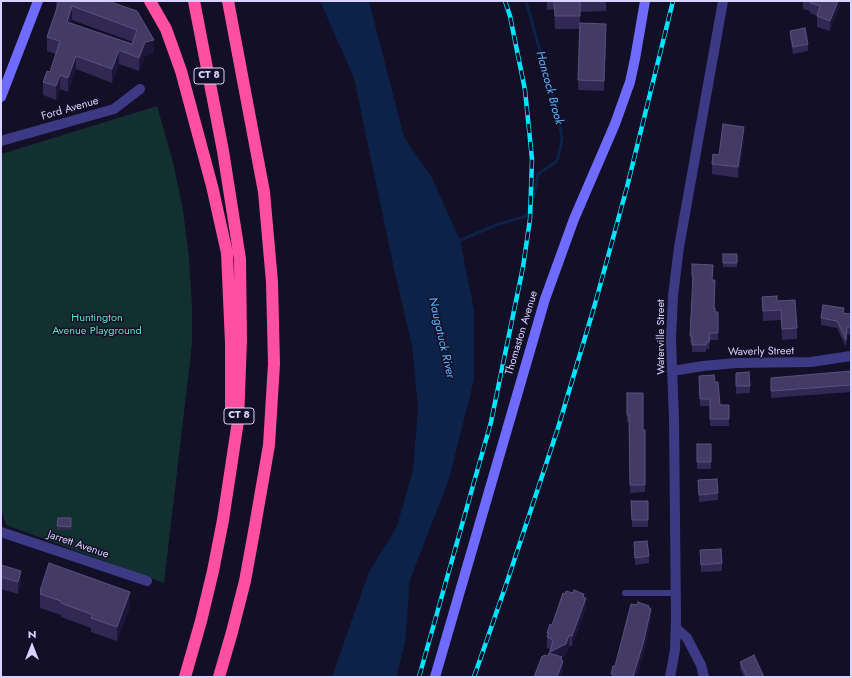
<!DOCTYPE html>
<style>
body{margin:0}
#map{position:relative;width:852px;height:678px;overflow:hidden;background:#130f26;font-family:Jost,sans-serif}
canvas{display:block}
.frame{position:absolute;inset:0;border:2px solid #d9d4ff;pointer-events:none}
.north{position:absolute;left:12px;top:626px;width:40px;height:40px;-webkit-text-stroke:3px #130f26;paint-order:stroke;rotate:0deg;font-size:11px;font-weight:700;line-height:16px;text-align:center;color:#d9d4ff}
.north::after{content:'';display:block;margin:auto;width:14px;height:18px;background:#d9d4ff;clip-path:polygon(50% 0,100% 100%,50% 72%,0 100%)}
</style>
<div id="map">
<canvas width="852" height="678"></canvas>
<div class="frame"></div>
<div class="north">N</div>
</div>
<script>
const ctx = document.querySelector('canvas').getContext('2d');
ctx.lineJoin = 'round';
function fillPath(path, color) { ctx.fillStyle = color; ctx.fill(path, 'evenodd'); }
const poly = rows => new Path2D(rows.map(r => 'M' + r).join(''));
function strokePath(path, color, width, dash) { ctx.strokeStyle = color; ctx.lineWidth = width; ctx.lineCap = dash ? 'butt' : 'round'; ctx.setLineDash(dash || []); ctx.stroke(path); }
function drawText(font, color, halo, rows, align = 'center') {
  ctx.font = font + ' Jost,sans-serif'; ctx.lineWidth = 3; ctx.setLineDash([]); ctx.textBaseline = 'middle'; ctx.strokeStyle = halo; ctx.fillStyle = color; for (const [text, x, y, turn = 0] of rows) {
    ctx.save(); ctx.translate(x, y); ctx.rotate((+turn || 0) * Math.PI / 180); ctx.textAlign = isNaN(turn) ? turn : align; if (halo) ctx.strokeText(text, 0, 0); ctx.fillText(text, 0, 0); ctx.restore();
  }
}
fillPath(poly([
 [157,106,173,162,183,210,189,258,192,307,192,344,164,583,6,525,1,509,1,154]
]), '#12302f');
fillPath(poly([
 [320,1,369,1,404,137,432,178,460,240,474,310,474,380,449,479,410,580,405,643,396,677,332,677,368,574,397,526,413,470,418,408,412,346,394,269,354,78]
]), '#0c2248');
strokePath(poly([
 [456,242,496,225,526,216,534,196,538,174,557,161,560,150,562,138,558,115,526,1]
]), '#0c2248', 3);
strokePath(poly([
 [625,593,676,593]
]), '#3d3a85', 6);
strokePath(poly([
 [1,141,114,109,140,89],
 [672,371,703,366,736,363,811,362,851,356],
 [1,532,147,581]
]), '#3d3a85', 10);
strokePath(poly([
 [676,628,687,638,701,665,704,677],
 [670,677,675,650,676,619,674,420,671,339,673,296,679,247,723,1]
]), '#3d3a85', 10);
strokePath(poly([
 [1,97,38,1],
 [435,677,545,299,574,219,615,124,630,82,635,59,645,1]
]), '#6f6bff', 10);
strokePath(poly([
 [150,1,166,29,181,71,212,186,227,253,231,343,231,409],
 [185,677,201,621,213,571,223,520,238,421,241,340,240,259,223,151,194,1],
 [219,677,232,632,245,581,255,526,269,445,274,364,272,282,264,192,228,1]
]), '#ff4fa3', 12);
const rail = poly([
 [419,677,491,422,523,267,530,219,532,159,525,90,510,16,505,1],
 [474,677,508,579,558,428,595,304,627,187,673,1]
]);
strokePath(rail, '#00e5ff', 4.5);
strokePath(rail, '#130f26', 3, [9]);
fillPath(poly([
 [56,1,108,1,137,11,154,53,145,56,139,71,119,64,112,83,76,69,68,92,60,89,56,100,43,95,43,82,50,72,56,54,47,51,47,37,56,11],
 [72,20,133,42,132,44,71,23],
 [547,1,606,1,606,11,580,12,580,23,606,34,604,91,578,90,579,29,555,29,554,9,547,10],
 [803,1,840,1,840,6,830,31,817,27,817,16,810,13,810,11,803,9],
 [790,31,808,44,808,51,793,54,790,38],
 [744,138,738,178,712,174,712,164,719,155],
 [723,254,737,254,737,267,723,267],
 [692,264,713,280,714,308,715,312,718,312,718,340,710,340,709,349,706,349,706,352,692,352,692,343,690,343,693,283,692,283],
 [762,297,777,301,797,328,797,339,782,340,781,320,763,321],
 [844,313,851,314,851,335,847,334,846,347,837,328,821,325,821,318],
 [851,371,851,392,771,398,771,378],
 [736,373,750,386,750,393,736,394],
 [699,376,715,382,720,405,729,405,729,426,710,426,710,406,700,406],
 [627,393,643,430,645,430,645,492,630,493,629,422,627,422],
 [697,444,711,462,711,469,697,469],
 [698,480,718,493,718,500,699,502],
 [631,501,648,501,648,527,632,527],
 [58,518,71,518,71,530,57,530],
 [634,542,649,556,649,563,635,565],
 [700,550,722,563,722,571,701,572],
 [1,565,21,583,18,594,1,589,1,590],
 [40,591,130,606,117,641,91,632,91,628,61,617,61,615,40,608],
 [584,597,586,608,572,646,569,646,566,655,562,657,563,672,543,657,548,656,550,649,547,648,547,633,552,625],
 [740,662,764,677,744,677,740,669]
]), '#312854');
fillPath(poly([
 [838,1,840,1,840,6,830,31,830,21],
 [72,6,72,20,67,36,67,22],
 [606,24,606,34,604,91,604,81],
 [154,40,154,53,145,56,139,71,139,58,145,42],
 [119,50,119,64,112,83,112,69],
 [76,56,76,69,68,92,68,78],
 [60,75,60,89,56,100,56,86],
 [744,127,744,138,738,178,738,167],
 [847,327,847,334,846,347,846,340],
 [3,538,3,550,1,555,1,543],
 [21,571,21,583,18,594,18,582],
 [130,592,130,606,117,641,117,627],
 [584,594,584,604,586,598,586,608,572,646,572,636],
 [649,606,649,615,651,609,651,623,643,658,637,677,633,677],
 [569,635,569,646,566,655,550,662,550,652],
 [562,657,562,664,563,661,563,672,561,677,557,677]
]), '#1d163a');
const building = poly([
 [57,1,108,1,137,11,154,40,145,42,139,58,119,50,112,69,76,56,68,78,60,75,56,86,43,82,47,71,50,72,60,41,47,37,59,2,57,1],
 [72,6,137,30,132,44,67,22,72,6],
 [554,1,580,1,580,16,555,16,554,1],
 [811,1,838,1,830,21,817,16,820,6,810,3,811,1],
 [580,23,606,24,604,81,578,80,580,23],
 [805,28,808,44,793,47,790,31,805,28],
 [723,124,744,127,738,167,712,164,713,154,719,155,723,124],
 [723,254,737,254,737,263,723,263,723,254],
 [692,264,713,265,712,280,715,280,714,308,715,308,715,312,718,312,718,333,710,333,709,342,706,342,706,345,692,345,692,336,690,336,693,276,692,276,692,264],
 [777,296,777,301,795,300,797,328,782,329,781,310,763,311,762,297,777,296],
 [823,305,844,308,843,313,851,314,851,327,847,327,846,340,837,321,821,318,823,305],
 [851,371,851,385,771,391,771,378,851,371],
 [749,372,750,386,736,386,736,373,749,372],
 [714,375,715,382,718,382,720,405,729,405,729,419,710,419,710,399,700,399,699,376,714,375],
 [627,393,643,393,643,430,645,430,645,485,630,485,629,415,627,415,627,393],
 [697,444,711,444,711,462,697,462,697,444],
 [717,479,718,493,699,495,698,480,717,479],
 [631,501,648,501,648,520,632,520,631,501],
 [58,518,71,518,71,527,57,526,58,518],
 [647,541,649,556,635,558,634,542,647,541],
 [721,549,722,563,701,565,700,550,721,549],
 [49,563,130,592,117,627,91,618,93,615,61,603,61,601,40,594,41,591,40,591,49,563],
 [1,565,21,571,18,582,1,577,1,578,1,565],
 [574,590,584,594,583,597,586,598,572,636,569,635,566,644,550,652,553,640,547,637,549,633,547,633,550,624,552,625,563,593,565,594,566,591,573,593,574,590],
 [638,602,649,606,649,608,651,609,643,644,633,677,613,677,613,675,611,674,613,666,615,666,631,604,637,605,638,602],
 [549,653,562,657,561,660,563,661,557,677,534,677,542,656,543,657,544,655,548,656,549,653],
 [754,655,764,677,747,677,740,662,754,655]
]);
fillPath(building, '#433a66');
strokePath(building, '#5a527e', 1);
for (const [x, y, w] of [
 [209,76,30],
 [239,416,30]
]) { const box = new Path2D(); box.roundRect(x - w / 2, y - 8, w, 16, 3); ctx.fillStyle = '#130f26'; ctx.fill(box); strokePath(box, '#d9d4ff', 1); }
drawText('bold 10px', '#d9d4ff', null, [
 ["CT 8",209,76],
 ["CT 8",239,416]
]);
drawText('11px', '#d9d4ff', '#130f26', [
 ["Ford Avenue",70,109,-16],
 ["Thomaston Avenue",522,333,-73],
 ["Waterville Street",661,337,-90],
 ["Waverly Street",761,352,-1],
 ["Jarrett Avenue",78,545,19]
]);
drawText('11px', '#5fe0c0', '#130f26', [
 ["Huntington",97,318],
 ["Avenue Playground",97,331]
]);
drawText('italic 12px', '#62b6ff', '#130f26', [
 ["Hancock Brook",549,88,75],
 ["Naugatuck River",441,338,77]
]);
</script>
